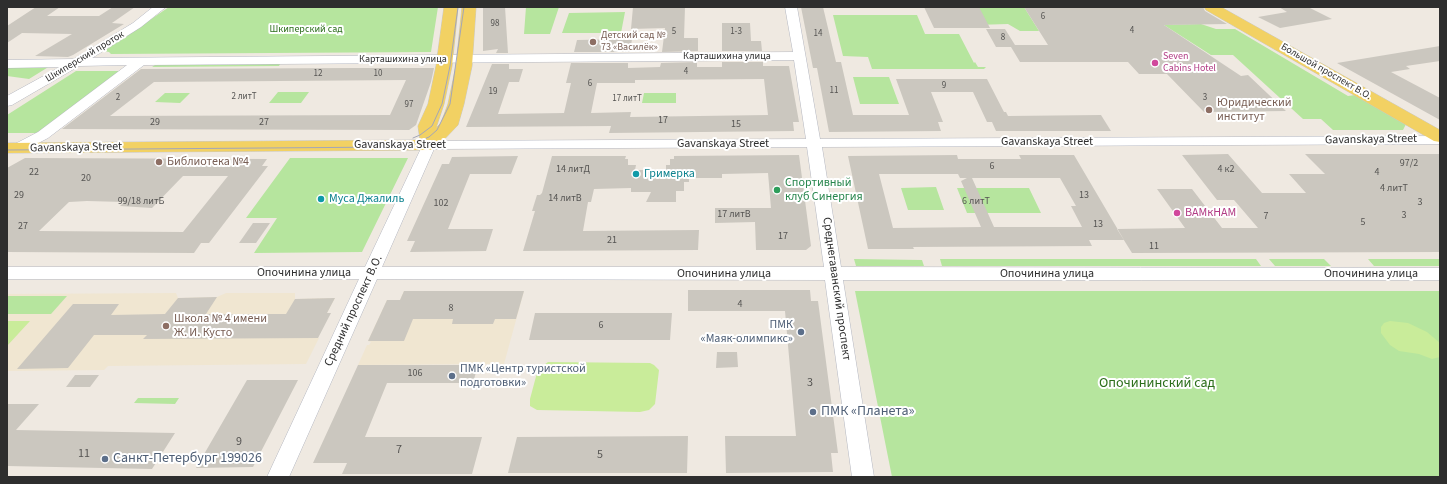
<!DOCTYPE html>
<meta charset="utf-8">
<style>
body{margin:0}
#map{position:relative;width:1447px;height:484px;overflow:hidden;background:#efe9e1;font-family:"Source Sans 3",sans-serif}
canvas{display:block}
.frame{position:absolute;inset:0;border:8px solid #2e2e2e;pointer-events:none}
</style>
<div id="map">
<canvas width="1447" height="484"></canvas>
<div class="frame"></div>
</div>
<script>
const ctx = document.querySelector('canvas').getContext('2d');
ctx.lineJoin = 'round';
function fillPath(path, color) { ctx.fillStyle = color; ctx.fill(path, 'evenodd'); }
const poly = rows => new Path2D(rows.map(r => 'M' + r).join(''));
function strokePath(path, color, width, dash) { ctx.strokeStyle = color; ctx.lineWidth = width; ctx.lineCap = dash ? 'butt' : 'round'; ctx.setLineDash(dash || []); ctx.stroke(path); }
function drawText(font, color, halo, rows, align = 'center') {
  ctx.font = font + ' "Source Sans 3",sans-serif'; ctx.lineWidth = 4; ctx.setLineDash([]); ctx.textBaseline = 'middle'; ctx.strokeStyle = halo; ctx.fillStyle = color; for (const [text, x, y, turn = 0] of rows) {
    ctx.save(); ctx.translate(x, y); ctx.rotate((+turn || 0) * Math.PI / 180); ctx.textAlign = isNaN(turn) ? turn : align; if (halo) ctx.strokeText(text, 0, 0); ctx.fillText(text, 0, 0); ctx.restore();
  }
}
fillPath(poly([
 [404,291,524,291,504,364,358,365,367,345,369,345,371,342,368,341,387,300,400,300],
 [176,293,178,298,217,297,226,293,295,293,295,299,335,298,327,313,318,338,319,338,306,364,108,366,104,370,7,371,7,294]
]), '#f0e6d1');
fillPath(poly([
 [169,7,438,7,431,52,111,54,109,52,104,51],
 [526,7,559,7,550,34,524,34],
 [955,7,1024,7,1039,31,1020,31,1008,24,975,25],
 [625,12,621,33,562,33,569,13],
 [833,15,917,15,925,34,959,34,974,63,975,62,978,67,986,67,984,69,872,69,868,57,843,56],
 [1201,24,1216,29,1235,29,1348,96,1355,95,1406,124,1403,130,1333,130,1321,119,1303,119,1233,55,1211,55,1164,25],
 [280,64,279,66,152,67,155,65],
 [50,66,29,79,7,76,7,67],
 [76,71,123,71,39,133,7,133,7,115],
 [853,77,889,77,899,104,860,104],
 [278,92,309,92,301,103,269,103],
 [165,93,190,93,180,103,155,102],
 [644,93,676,93,676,103,642,103],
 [290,158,408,158,362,252,254,253,277,218,246,218],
 [936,187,944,210,908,210,901,188],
 [957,188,1029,188,1041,213,967,213],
 [854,259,922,260,924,266,856,266],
 [940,259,1256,259,1261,266,942,266],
 [1269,259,1324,259,1331,266,1275,266],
 [1368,259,1440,259,1440,266,1374,266],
 [855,291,1440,291,1440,477,892,477],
 [7,296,67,296,51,314,7,314],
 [138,398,179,398,175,404,134,403]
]), '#b6e59e');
fillPath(poly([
 [7,321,30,321,7,346],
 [1390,321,1408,323,1427,332,1440,343,1440,357,1432,359,1419,354,1399,351,1390,345,1381,333,1381,327,1384,323],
 [548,362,650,363,654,365,659,370,655,404,649,410,640,412,537,410,530,406,530,399,538,369]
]), '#c9ec9a');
fillPath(poly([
 [36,7,60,7,47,16,99,16,113,7,135,7,112,23,124,24,73,55,68,57,35,56,72,34,22,33,7,43,7,26],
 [483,7,505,7,508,53,496,53,498,49,483,51],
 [633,7,685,7,684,38,698,38,698,51,662,52,665,28,631,29],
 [801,7,823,7,836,62,841,62,853,115,909,115,896,79,987,79,1004,112,1006,112,1008,116,1101,115,1111,131,996,131,992,122,987,122,973,92,931,92,943,122,938,122,941,131,829,132,817,68,813,68],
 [924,7,979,7,990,28,934,28],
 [1024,7,1203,7,1205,11,1227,24,1164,25,1241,76,1248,75,1286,111,1204,112,1167,74,1139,74,1128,62,1020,62,1011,47,996,47,986,29,1005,29,1015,45,1048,45],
 [1279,7,1308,7,1332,19,1280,28,1258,17,1287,12],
 [722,23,750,23,751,41,761,41,762,51,722,51],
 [632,39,630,52,574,52,577,40],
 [1440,46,1440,61,1406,66,1410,69,1391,72,1440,98,1440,120,1337,63],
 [697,62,697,67,722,67,722,62,763,62,763,66,789,66,799,122,793,122,794,131,609,133,611,126,466,127,492,64,509,64,509,69,523,69,519,82,509,82,498,114,564,113,571,83,566,83,571,63,628,63,628,68,660,67,661,63],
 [764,79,768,115,630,117,631,112,591,113,597,83,635,83,635,80],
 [353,68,434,68,431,82,416,125,409,130,62,129,141,69],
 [406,80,390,115,110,116,154,82],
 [1228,154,1262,193,1306,193,1289,174,1325,174,1305,154,1440,154,1440,252,1132,253,1117,229,1185,228,1157,189,1192,189,1222,228,1258,228,1234,200,1217,200,1182,155],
 [799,155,811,246,806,250,756,250,755,222,715,223,715,208,771,208,768,173,722,174,722,178,689,178,689,182,684,182,684,191,676,191,676,202,646,202,651,192,631,192,631,188,594,189,591,202,588,202,583,231,699,230,698,250,523,251,535,211,532,211,537,195,540,195,542,193,552,156,626,156,625,159,628,159,628,165,636,165,635,170,666,170,666,165,670,165,670,159,674,159,674,156],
 [957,155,958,159,1021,159,1019,155,1074,155,1124,240,1089,240,1092,246,913,247,914,249,868,249,848,156],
 [879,174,958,174,960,178,967,178,961,181,981,227,893,228],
 [972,178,1060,178,1076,206,1071,206,1082,227,994,227],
 [518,156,511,174,470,174,448,229,493,229,486,251,410,252,415,241,407,241,442,164,449,164,452,157],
 [25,158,267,159,262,166,268,166,209,243,201,243,194,253,7,252,7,168],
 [183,176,228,176,183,232,39,231,69,202,87,201,124,202,120,206,152,208],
 [253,223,270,223,256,243,239,243],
 [688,290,810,290,811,301,818,301,838,453,831,453,833,472,726,473,725,436,796,436,785,311,688,311],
 [404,291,524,291,516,319,495,319,493,324,452,324,453,319,413,319,404,341,368,341,387,300,400,300],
 [217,297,206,314,286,314,295,299,335,298,327,313,331,313,318,338,143,339,147,335,94,335,68,368,17,369,73,304,119,304,111,315,165,314,178,298],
 [535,313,672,313,670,340,529,340],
 [717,352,737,352,738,367,716,368],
 [358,365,478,365,473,383,387,383,365,437,482,437,472,474,342,474,347,463,313,463],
 [75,375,99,375,90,387,66,387],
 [247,380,298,380,253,467,196,468],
 [7,404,39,404,16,430,175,433,152,469,7,466],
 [688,436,687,473,508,473,517,437]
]), '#cbc7bf');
const minor = poly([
 [153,7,166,7,141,27,92,58,793,52,785,7,797,7,820,139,1440,136,1440,144,822,147,841,267,1440,268,1440,280,843,280,874,477,852,477,825,280,377,279,289,477,267,477,359,279,7,279,7,267,365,267,424,142,429,141,806,139,794,60,144,65,48,138,23,151,18,152,13,151,11,148,13,145,38,132,127,65,79,66,12,105,7,106,7,96,60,67,7,68,7,60,74,59,133,23,153,7],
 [807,147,824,267,382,267,434,149,807,147]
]);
const major = poly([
 [444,7,458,7,452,66,444,104,436,128,441,123,448,104,456,66,462,7,476,7,472,66,464,104,458,125,435,149,429,150,7,153,7,143,420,140,418,126,428,104,436,66,444,7],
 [1204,7,1221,7,1440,130,1440,142,1434,141,1206,10,1204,7]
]);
strokePath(minor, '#b4b7c1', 1);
strokePath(major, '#c9c9c9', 1);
fillPath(minor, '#fff');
fillPath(major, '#f2d163');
strokePath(poly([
 [413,138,420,135,432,126,442,104,450,66,458,7],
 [7,150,392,147,415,143,429,137,437,130,450,104,464,7]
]), '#a3a6b8', 1);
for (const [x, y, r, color] of [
 [593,42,4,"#8d6e63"],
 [1155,63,4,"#d1479c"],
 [1209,110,4,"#8d6e63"],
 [159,162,4,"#8d6e63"],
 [636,174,4,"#0f9aa8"],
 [777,190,4,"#2e9e5b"],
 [321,199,4,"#0f9aa8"],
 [1177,213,4,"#d1479c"],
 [166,326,4,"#8d6e63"],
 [801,332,4,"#5c6f8a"],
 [452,376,4,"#5c6f8a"],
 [813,412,4,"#5c6f8a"],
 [105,459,4,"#5c6f8a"]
]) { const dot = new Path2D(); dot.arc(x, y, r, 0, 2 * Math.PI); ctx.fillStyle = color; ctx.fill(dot); strokePath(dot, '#fff', 1.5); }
drawText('9px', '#555452', null, [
 ["6",1043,17],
 ["98",495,24],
 ["4",1132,31],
 ["5",674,32],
 ["1-3",736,32],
 ["14",818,34],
 ["8",1003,38],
 ["4",686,72],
 ["12",318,74],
 ["10",378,74],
 ["6",590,84],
 ["9",944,86],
 ["11",834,91],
 ["19",493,92],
 ["2 литТ",244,97],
 ["2",118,98],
 ["3",1205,98],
 ["17 литТ",627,99],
 ["97",409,105]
]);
drawText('10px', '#2c6e1b', '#fff', [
 ["Шкиперский сад",306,30]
]);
drawText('10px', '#785e54', '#fff', [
 ["Детский сад №",601,36],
 ["73 «Василёк»",601,48]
], 'left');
drawText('10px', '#2e2e2e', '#fff', [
 ["Шкиперский проток",85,57,-31],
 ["Карташихина улица",727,57],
 ["Карташихина улица",403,60],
 ["Большой проспект В.О.",1326,72,30]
]);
drawText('10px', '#b23c85', '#fff', [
 ["Seven",1163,57],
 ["Cabins Hotel",1163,69]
], 'left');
drawText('10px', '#555452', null, [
 ["17",663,121],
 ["29",155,123],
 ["27",264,123],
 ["15",736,125],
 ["97/2",1409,164],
 ["6",992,167],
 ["14 литД",573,170],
 ["4 к2",1226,170],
 ["22",34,173],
 ["4",1377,173],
 ["20",86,179],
 ["4 литТ",1394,189],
 ["29",19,196],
 ["13",1084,196],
 ["14 литВ",565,199],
 ["99/18 литБ",141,202],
 ["6 литТ",976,202],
 ["3",1420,203],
 ["102",441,204],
 ["17 литВ",734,215],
 ["3",1404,216],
 ["7",1266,217],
 ["5",1363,223],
 ["13",1098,225],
 ["27",23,227],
 ["17",783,237],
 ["21",612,241],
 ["11",1154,247],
 ["4",740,305],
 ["8",451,309],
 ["6",601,326],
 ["106",415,374]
]);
drawText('12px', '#785e54', '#fff', [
 ["Юридический",1217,103],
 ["институт",1217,117],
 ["Библиотека №4",167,162],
 ["Школа № 4 имени",174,319],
 ["Ж. И. Кусто",174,333]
], 'left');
drawText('12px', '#2e2e2e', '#fff', [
 ["Gavanskaya Street",1371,140,-1],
 ["Gavanskaya Street",1047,142],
 ["Gavanskaya Street",723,144],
 ["Gavanskaya Street",400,145],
 ["Gavanskaya Street",76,148,-1],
 ["Опочинина улица",304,273],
 ["Опочинина улица",724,274],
 ["Опочинина улица",1047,274],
 ["Опочинина улица",1371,274],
 ["Среднегаванский проспект",836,289,82],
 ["Средний проспект В.О.",354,311,-65]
]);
drawText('12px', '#0d838f', '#fff', [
 ["Гримерка",644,174],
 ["Муса Джалиль",329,199]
], 'left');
drawText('12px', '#27864d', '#fff', [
 ["Спортивный",785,183],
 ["клуб Синергия",785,197]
], 'left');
drawText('12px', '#b23c85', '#fff', [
 ["ВАМкНАМ",1185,213]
], 'left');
drawText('12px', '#4e5e75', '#fff', [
 ["ПМК",793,325],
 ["«Маяк-олимпикс»",793,339],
 ["ПМК «Центр туристской",460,369,"left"],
 ["подготовки»",460,383,"left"]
], 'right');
drawText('12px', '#555452', null, [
 ["3",810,383],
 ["9",239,442],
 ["7",399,450],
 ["11",84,454],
 ["5",600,455]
]);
drawText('14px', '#2c6e1b', '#fff', [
 ["Опочининский сад",1157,384]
]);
drawText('14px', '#4e5e75', '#fff', [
 ["ПМК «Планета»",821,412],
 ["Санкт-Петербург 199026",113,459]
], 'left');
</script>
